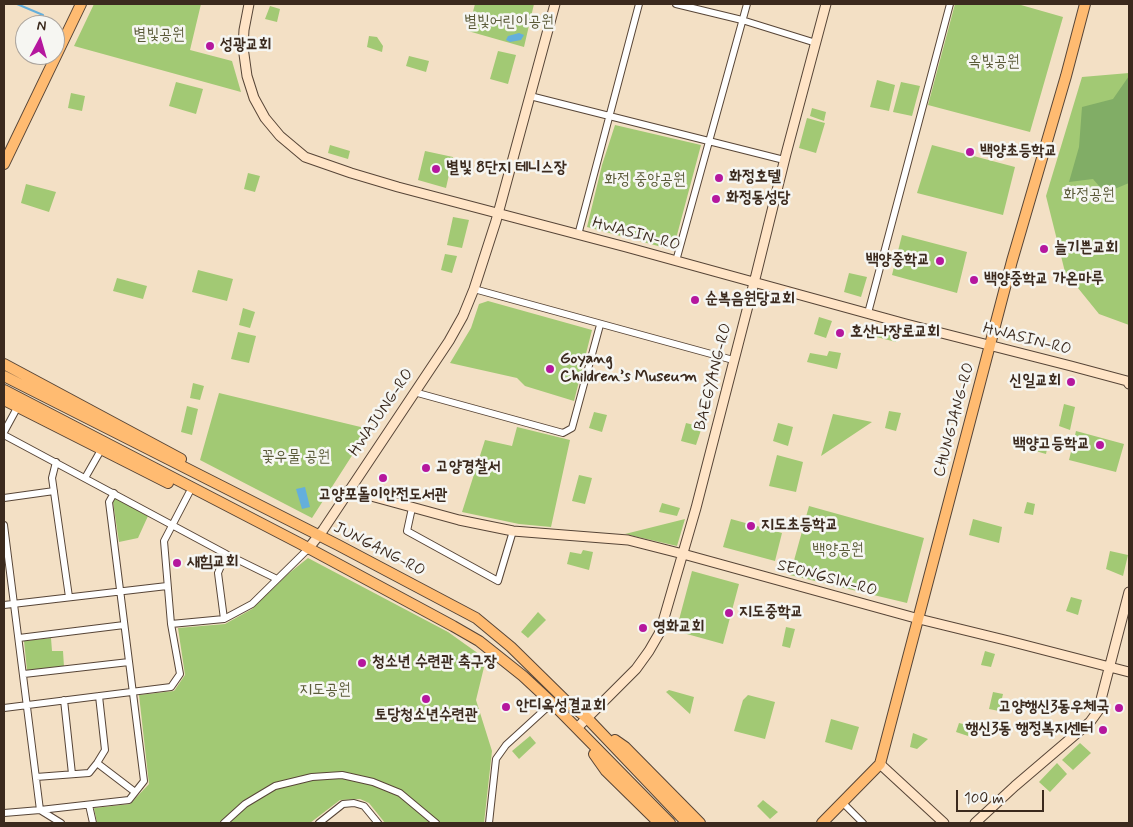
<!DOCTYPE html>
<meta charset="utf-8">
<style>
body{margin:0}
#map{position:relative;width:1133px;height:827px;overflow:hidden;background:#f3e0c5;font-family:Mynerve,sans-serif}
canvas{display:block}
.frame{position:absolute;inset:0;border:5px solid #3b2a1e;pointer-events:none}
.north{position:absolute;left:15px;top:15px;width:50px;height:50px;box-sizing:border-box;background:#f6f6f2;border:1px solid #aba49d;border-radius:50%;rotate:6deg;font-size:14px;font-weight:700;line-height:20px;text-align:center;color:#3b2a1e}
.north::after{content:'';display:block;margin:auto;width:18px;height:22px;background:#b5179e;clip-path:polygon(50% 0,100% 100%,50% 72%,0 100%)}
.scale{position:absolute;left:956px;top:790px;width:88px;height:22px;box-sizing:border-box;border:2px solid #3b2a1e;border-top:0;padding-left:6px;font-size:15px;line-height:18px;white-space:nowrap;color:#3b2a1e;-webkit-text-stroke:4px #f6f6f2;paint-order:stroke}
</style>
<div id="map">
<canvas width="1133" height="827"></canvas>
<div class="frame"></div>
<div class="north">N</div>
<div class="scale">100 m</div>
</div>
<script>
const ctx = document.querySelector('canvas').getContext('2d');
ctx.lineJoin = 'round';
function fillPath(path, color) { ctx.fillStyle = color; ctx.fill(path, 'evenodd'); }
const poly = rows => new Path2D(rows.map(r => 'M' + r).join(''));
function strokePath(path, color, width, dash) { ctx.strokeStyle = color; ctx.lineWidth = width; ctx.lineCap = dash ? 'butt' : 'round'; ctx.setLineDash(dash || []); ctx.stroke(path); }
function drawText(font, color, halo, rows, align = 'center') {
  ctx.font = font + ' Mynerve,"Poor Story",sans-serif'; ctx.lineWidth = 5; ctx.setLineDash([]); ctx.textBaseline = 'middle'; ctx.strokeStyle = halo; ctx.fillStyle = color; for (const [text, x, y, turn = 0] of rows) {
    ctx.save(); ctx.translate(x, y); ctx.rotate((+turn || 0) * Math.PI / 180); ctx.textAlign = isNaN(turn) ? turn : align; if (halo) ctx.strokeText(text, 0, 0); ctx.fillText(text, 0, 0); ctx.restore();
  }
}
fillPath(poly([
 [94,4,201,4,190,50,232,61,241,92,74,46],
 [475,4,534,4,524,47,468,31],
 [955,4,1021,4,1021,5,1063,17,1030,132,928,105],
 [270,6,280,9,277,22,265,19],
 [369,36,377,37,383,46,382,52,367,47],
 [498,51,516,55,508,84,490,79],
 [409,56,429,61,426,72,406,66],
 [1129,73,1129,325,1099,314,1065,272,1046,196,1082,77],
 [877,80,895,85,889,111,870,107],
 [176,82,203,89,196,114,169,106],
 [901,82,920,86,912,116,893,112],
 [71,93,85,96,82,111,68,108],
 [812,108,826,112,824,121,810,116],
 [807,118,825,123,816,153,799,148],
 [615,125,701,145,673,250,587,227,602,165],
 [330,145,350,151,348,159,328,153],
 [932,145,1015,167,1003,215,917,193],
 [425,151,453,157,446,188,418,180],
 [248,173,260,176,255,192,244,189],
 [26,184,56,192,49,212,21,203],
 [453,217,469,220,462,248,447,245],
 [902,235,967,252,957,293,892,275],
 [445,254,457,256,452,273,441,270],
 [198,270,233,279,227,301,192,292],
 [849,273,867,277,861,297,844,292],
 [117,278,147,286,143,299,113,291],
 [488,301,592,330,574,401,525,386,517,378,450,363,471,328,479,304],
 [243,308,255,312,250,328,239,325],
 [819,317,832,321,826,338,814,334],
 [859,325,897,336,896,342,857,332],
 [238,332,256,336,249,363,231,359],
 [829,351,841,353,837,369,807,362,810,353,827,356],
 [193,383,204,386,200,400,190,398],
 [219,393,369,429,312,518,200,460],
 [1064,404,1075,407,1070,430,1059,426],
 [187,406,198,409,192,435,181,432],
 [889,411,901,413,896,431,885,428],
 [594,412,607,415,602,432,589,428],
 [833,414,872,422,821,456],
 [686,423,702,427,696,445,681,441],
 [778,423,793,427,788,446,773,441],
 [517,427,570,440,551,527,519,524,462,512,485,440,512,446],
 [1076,431,1124,444,1116,472,1069,460],
 [1035,440,1048,444,1046,454,1032,450],
 [777,455,803,462,796,492,769,486],
 [579,475,592,478,585,504,572,501],
 [115,498,148,516,138,538,119,542,113,502],
 [1027,502,1035,504,1033,515,1024,513],
 [662,503,680,508,677,516,659,512],
 [809,506,924,538,907,603,790,575],
 [685,519,677,546,625,534],
 [731,519,782,533,775,561,723,547],
 [973,519,1002,527,999,543,969,535],
 [583,550,593,552,589,570,567,564,570,552,581,554],
 [1110,551,1128,555,1123,576,1106,569],
 [308,558,448,632,486,659,476,700,492,751,484,823,385,823,369,803,360,799,340,800,310,823,97,823,94,808,130,804,149,784,139,695,174,691,185,675,178,628,225,624,252,609,288,574],
 [692,571,739,584,723,644,676,631],
 [1071,597,1082,600,1078,615,1066,611],
 [538,612,546,620,528,638,521,632],
 [786,627,795,629,790,648,782,646],
 [51,638,52,651,63,651,64,667,27,670,24,641],
 [985,651,995,654,991,667,981,665],
 [669,690,694,697,690,714,666,692],
 [993,692,1003,694,999,711,989,709],
 [748,695,775,702,765,739,734,731,743,700],
 [831,719,859,727,852,750,825,742],
 [959,723,971,726,968,736,956,732],
 [913,733,928,739,917,749,910,747],
 [530,736,536,743,519,759,512,751],
 [1080,743,1091,753,1073,770,1062,760],
 [1057,763,1067,774,1050,792,1039,782],
 [763,800,778,812,770,819,757,806]
]), '#a2c974');
fillPath(poly([
 [1129,76,1129,183,1105,193,1093,179,1069,182,1079,147,1082,107,1113,99]
]), '#81ad66');
fillPath(poly([
 [519,33,524,35,521,40,510,42,506,40,508,36],
 [305,487,310,507,302,509,296,489]
]), '#64afdc');
strokePath(poly([
 [17,4,43,15]
]), '#64afdc', 2);
const street = poly([
 [676,4,742,20,816,43],
 [530,96,784,160],
 [578,235,639,4],
 [676,261,747,4],
 [474,289,733,360],
 [868,313,950,4],
 [414,392,563,433,572,428,600,325],
 [4,432,17,408],
 [4,435,226,554,277,579],
 [56,462,52,478,69,597],
 [85,478,101,450],
 [4,498,54,491],
 [412,508,407,531,498,581,513,531],
 [4,525,40,810,61,823],
 [4,605,167,586],
 [224,619,218,573,226,554],
 [171,624,224,619,252,604,308,549],
 [19,638,124,625],
 [24,674,129,662],
 [64,700,72,774],
 [4,708,171,687,180,674,171,624,164,541,189,493],
 [97,763,135,792],
 [36,777,89,773,97,763,105,750,99,696],
 [843,803,863,823],
 [89,805,93,823],
 [4,813,40,810,129,800,144,781,109,502,114,493],
 [224,823,245,804,275,786,312,777,342,775,373,782,400,793,436,823],
 [319,823,343,804,354,803,364,806,378,823],
 [489,823,496,759,506,745,552,703]
]);
const secondary = poly([
 [249,4,244,30,243,47,247,76,254,98,265,118,280,136,305,157,351,173,398,187,626,247,906,324,1071,366,1127,381,1129,384],
 [349,490,459,520,513,531,628,540,683,554,919,619,1009,641,1129,672],
 [308,549,323,530,449,341,463,316,474,289,496,221,555,4],
 [577,728,636,669,649,651,660,632,696,508,756,275,786,154,826,4],
 [880,764,944,823],
 [975,823,1015,786,1090,722,1098,711,1129,592]
]);
const primary = poly([
 [4,164,81,4],
 [4,364,181,459],
 [4,376,338,545,476,618,511,647,566,701,587,718,687,823],
 [4,390,299,543,453,626,479,641,523,676,552,703,670,823],
 [4,400,168,483],
 [615,740,625,747,700,823],
 [594,754,606,771,659,823],
 [822,823,880,764,1012,261,1066,76,1085,4]
]);
strokePath(street, '#574537', 8);
strokePath(secondary, '#574537', 11);
strokePath(primary, '#574537', 12);
strokePath(street, '#fff', 6);
strokePath(secondary, '#ffe4c6', 9);
strokePath(primary, '#ffbb71', 10);
for (const [x, y, r, color] of [
 [210,46,5,"#b5179e"],
 [970,152,5,"#b5179e"],
 [436,169,5,"#b5179e"],
 [719,178,5,"#b5179e"],
 [716,199,5,"#b5179e"],
 [1044,249,5,"#b5179e"],
 [940,261,5,"#b5179e"],
 [974,280,5,"#b5179e"],
 [695,300,5,"#b5179e"],
 [840,333,5,"#b5179e"],
 [550,369,5,"#b5179e"],
 [1071,382,5,"#b5179e"],
 [1100,445,5,"#b5179e"],
 [426,468,5,"#b5179e"],
 [383,478,5,"#b5179e"],
 [751,526,5,"#b5179e"],
 [177,563,5,"#b5179e"],
 [729,613,5,"#b5179e"],
 [643,628,5,"#b5179e"],
 [362,663,5,"#b5179e"],
 [426,699,5,"#b5179e"],
 [506,707,5,"#b5179e"],
 [1119,708,5,"#b5179e"],
 [1103,730,5,"#b5179e"]
]) { const dot = new Path2D(); dot.arc(x, y, r, 0, 2 * Math.PI); ctx.fillStyle = color; ctx.fill(dot); strokePath(dot, '#f6f6f2', 2); }
drawText('16px', '#5a5a38', '#f6f6f2', [
 ["별빛어린이공원",509,23],
 ["별빛공원",159,36],
 ["옥빛공원",994,63],
 ["화정 중앙공원",645,181],
 ["화정공원",1089,196],
 ["꽃우물 공원",296,458],
 ["백양공원",838,551],
 ["지도공원",325,691]
]);
drawText('bold 16px', '#3b2a1e', '#f6f6f2', [
 ["성광교회",220,46],
 ["백양초등학교",980,152],
 ["별빛 8단지 테니스장",446,169],
 ["화정호텔",729,178],
 ["화정동성당",726,199],
 ["늘기쁜교회",1054,249],
 ["백양중학교",930,261,"right"],
 ["백양중학교 가온마루",984,280],
 ["순복음원당교회",705,300],
 ["호산나장로교회",850,333],
 ["Goyang",560,360],
 ["Children’s Museum",560,378],
 ["신일교회",1061,382,"right"],
 ["백양고등학교",1090,445,"right"],
 ["고양경찰서",436,468],
 ["고양포돌이안전도서관",383,496,"center"],
 ["지도초등학교",761,526],
 ["새힘교회",187,563],
 ["지도중학교",739,613],
 ["영화교회",653,628],
 ["청소년 수련관 축구장",372,663],
 ["안디옥성결교회",516,707],
 ["고양행신3동우체국",1109,708,"right"],
 ["토당청소년수련관",426,716,"center"],
 ["행신3동 행정복지센터",1093,730,"right"]
], 'left');
drawText('16px', '#3b2a1e', '#f6f6f2', [
 ["HWASIN-RO",636,235,15],
 ["HWASIN-RO",1027,340,14],
 ["BAEGYANG-RO",714,377,-76],
 ["HWAJUNG-RO",382,413,-56],
 ["CHUNGJANG-RO",955,420,-75],
 ["JUNGANG-RO",379,550,27],
 ["SEONGSIN-RO",827,579,15]
]);
</script>
